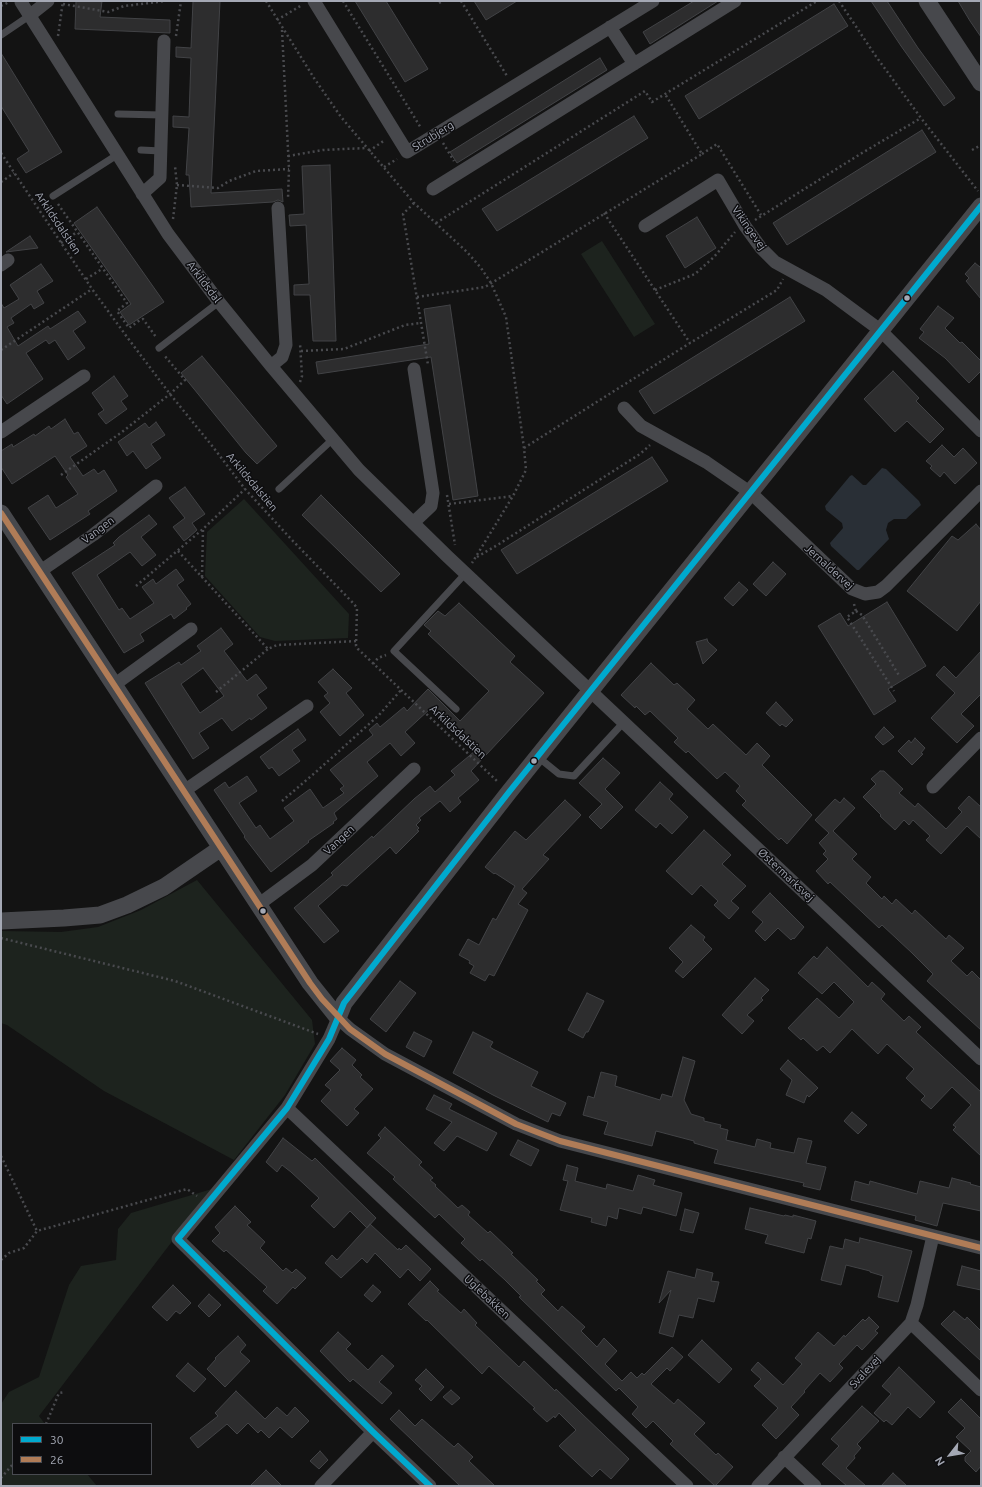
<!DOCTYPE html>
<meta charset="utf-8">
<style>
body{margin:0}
#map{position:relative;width:982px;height:1487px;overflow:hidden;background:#131313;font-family:Ubuntu,sans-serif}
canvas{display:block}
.frame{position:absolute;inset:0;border:2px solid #a4a8b4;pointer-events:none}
.legend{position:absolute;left:12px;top:1423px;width:140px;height:52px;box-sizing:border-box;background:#0d0d0f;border:1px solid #494b51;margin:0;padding:5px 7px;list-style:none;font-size:12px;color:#a4a8b4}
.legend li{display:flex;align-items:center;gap:8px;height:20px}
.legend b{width:20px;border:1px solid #494b51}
.north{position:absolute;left:930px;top:1435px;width:40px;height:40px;-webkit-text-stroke:3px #0d0d0f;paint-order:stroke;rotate:239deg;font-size:11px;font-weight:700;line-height:16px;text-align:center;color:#a4a8b4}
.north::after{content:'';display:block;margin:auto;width:14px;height:18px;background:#a4a8b4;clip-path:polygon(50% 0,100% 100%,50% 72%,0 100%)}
</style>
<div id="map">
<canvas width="982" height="1487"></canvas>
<div class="frame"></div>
<ul class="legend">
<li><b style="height:5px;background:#00a9ce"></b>30</li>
<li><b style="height:5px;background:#b07c57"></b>26</li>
</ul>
<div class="north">N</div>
</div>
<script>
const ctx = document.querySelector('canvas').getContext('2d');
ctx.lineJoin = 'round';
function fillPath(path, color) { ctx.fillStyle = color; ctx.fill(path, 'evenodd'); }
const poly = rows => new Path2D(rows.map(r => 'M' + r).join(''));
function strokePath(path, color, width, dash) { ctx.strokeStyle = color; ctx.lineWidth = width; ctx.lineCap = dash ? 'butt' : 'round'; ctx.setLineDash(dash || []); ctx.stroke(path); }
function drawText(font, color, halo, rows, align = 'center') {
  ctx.font = font + ' Ubuntu,sans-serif'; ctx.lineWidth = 3; ctx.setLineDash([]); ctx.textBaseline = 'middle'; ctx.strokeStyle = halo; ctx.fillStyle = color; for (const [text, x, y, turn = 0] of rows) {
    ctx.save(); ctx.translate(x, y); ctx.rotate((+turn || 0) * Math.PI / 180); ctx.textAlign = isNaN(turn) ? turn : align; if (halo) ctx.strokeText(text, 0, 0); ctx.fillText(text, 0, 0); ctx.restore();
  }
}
fillPath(poly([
 [602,241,655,324,634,337,581,254],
 [244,499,349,614,348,638,275,641,260,637,205,576,207,532],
 [197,880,312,1020,315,1044,285,1095,234,1160,104,1091,7,1025,1,1023,1,931,61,932,98,927,141,910],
 [212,1189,39,1416,45,1424,13,1424,13,1474,87,1474,97,1486,1,1486,1,1404,9,1392,39,1377,69,1285,81,1266,116,1260,118,1229,131,1213]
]), '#1d231e');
fillPath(poly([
 [882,468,886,469,919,501,921,505,906,519,894,519,888,523,886,530,889,539,859,570,857,570,831,546,830,543,843,528,842,523,826,510,825,506,850,476,852,475,863,485,866,485]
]), '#292f36');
const building = poly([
 [76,1,102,1,100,17,170,20,170,33,75,29,76,1],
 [193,1,220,1,211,193,282,189,283,202,278,200,273,202,191,207,189,175,186,175,189,128,173,127,173,116,189,117,191,58,176,57,176,47,191,48,193,1],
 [355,1,386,1,428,69,405,82,355,1],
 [474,1,517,1,486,20,474,1],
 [694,1,718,1,650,44,643,32,694,1],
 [871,1,887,1,918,48,955,98,944,106,901,46,871,1],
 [958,1,981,1,981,37,970,21,958,1],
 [834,4,848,26,699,119,685,96,834,4],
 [1,53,62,152,26,173,17,159,29,151,1,106,1,53],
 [600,58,607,70,457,163,450,152,600,58],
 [634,116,648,138,497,231,482,209,634,116],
 [922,130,936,152,787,245,773,223,922,130],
 [330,165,336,341,313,341,310,295,294,295,294,285,309,284,306,225,290,226,289,215,304,214,302,166,330,165],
 [97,207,164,302,129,325,120,312,131,304,74,223,97,207],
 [697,217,716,248,685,268,666,236,697,217],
 [30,236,38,248,6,252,30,236],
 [975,263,980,267,981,266,981,299,966,281,969,278,965,274,975,263],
 [41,264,53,281,37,291,44,303,34,309,31,304,11,318,14,323,7,327,18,346,48,326,50,329,78,311,86,322,73,331,85,348,68,360,55,340,49,344,46,340,26,353,43,379,7,404,1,395,1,303,4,308,19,299,10,285,41,264],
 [790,297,805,321,654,414,639,391,790,297],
 [450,305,478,496,453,500,431,357,318,374,316,362,429,344,424,309,450,305],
 [938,306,954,318,945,328,960,343,962,342,981,361,981,371,969,383,945,358,919,338,924,332,920,329,938,306],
 [202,356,277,446,257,464,246,453,181,373,202,356],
 [893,371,919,398,916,401,944,429,930,443,907,421,895,432,864,399,893,371],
 [114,376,128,396,121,401,127,409,106,424,98,414,104,410,92,393,114,376],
 [65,419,74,434,78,432,87,446,70,457,83,476,94,469,98,474,104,470,117,491,88,511,90,514,50,540,28,508,48,495,56,508,78,494,66,477,68,475,55,456,12,484,1,467,1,451,12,444,13,447,34,434,35,436,49,426,51,429,65,419],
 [156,422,165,435,151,444,161,458,146,469,133,451,127,456,118,442,145,423,149,428,156,422],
 [942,445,954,457,963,448,977,463,955,484,944,472,940,477,930,468,932,466,926,461,942,445],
 [652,457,668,481,517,574,501,550,652,457],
 [185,487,205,514,192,523,197,530,188,538,184,541,173,527,185,518,169,498,185,487],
 [321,495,400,574,381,592,302,515,321,495],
 [149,515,157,524,141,537,156,555,142,566,130,552,97,575,119,610,122,608,130,619,154,603,142,587,153,579,156,584,176,569,184,580,177,585,191,604,186,608,187,609,174,619,171,614,140,634,144,641,124,653,72,573,115,545,113,543,119,537,149,515],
 [976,524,981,530,981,601,957,631,907,591,952,536,958,540,976,524],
 [773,562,786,574,766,596,753,584,773,562],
 [739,582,748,590,733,606,724,598,739,582],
 [887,602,926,666,888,689,896,701,874,715,818,626,840,613,848,626,887,602],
 [459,603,515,656,510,662,544,693,471,771,479,780,458,798,461,802,450,812,440,801,419,818,421,820,416,825,419,828,417,830,419,831,396,854,390,847,347,886,342,885,318,906,339,931,324,943,294,908,333,875,331,873,372,836,373,838,414,799,430,786,435,792,455,775,451,771,475,751,430,709,405,732,415,743,401,756,390,743,367,762,378,776,334,813,337,819,333,822,334,823,308,841,309,842,271,872,244,837,245,836,214,790,225,782,229,788,247,776,257,791,239,803,256,828,260,825,270,839,294,821,284,808,310,789,323,808,344,793,340,789,344,786,330,770,373,735,369,730,377,723,380,727,404,707,407,711,428,689,460,721,489,691,428,634,431,631,424,625,438,611,445,616,459,603],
 [221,628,233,644,224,651,247,681,256,674,267,688,257,695,267,708,251,720,250,718,232,731,222,718,199,733,209,748,193,759,145,683,179,662,181,665,201,651,197,646,221,628],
 [203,668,224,696,200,713,181,684,203,668],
 [707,639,708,642,717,650,703,664,696,642,707,639],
 [981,651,981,694,961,714,974,726,957,743,931,718,955,693,936,675,944,666,956,678,981,651],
 [651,663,674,685,677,683,695,700,687,709,708,729,713,724,746,755,757,743,770,756,762,765,812,815,787,844,781,838,779,840,742,805,746,801,736,791,740,786,725,772,717,779,688,751,686,753,674,742,678,738,650,711,645,715,636,706,635,708,621,695,651,663],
 [333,669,352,688,346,693,364,715,340,736,320,712,330,703,324,696,328,693,318,682,333,669],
 [776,702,793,720,786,727,782,724,780,726,766,713,776,702],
 [884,727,894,737,883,745,875,737,884,727],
 [298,729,306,740,292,750,300,761,279,776,272,767,269,769,260,757,298,729],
 [915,738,925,748,921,753,923,754,912,765,898,751,909,740,911,743,915,738],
 [603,758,620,773,605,789,623,807,601,829,589,817,602,804,579,783,603,758],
 [880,771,884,771,903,789,899,793,915,807,918,803,946,829,962,812,958,808,969,796,981,807,981,839,967,826,941,854,926,840,930,836,913,820,909,825,904,820,895,830,880,816,881,815,863,797,876,784,871,779,880,771],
 [660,782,673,794,669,799,688,817,672,834,660,823,656,828,635,810,660,782],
 [844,798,855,808,833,831,857,854,852,859,871,877,866,883,882,899,884,896,892,904,896,899,912,914,915,910,946,939,949,935,964,948,951,961,967,976,972,971,981,980,981,1030,927,981,933,974,912,953,882,925,879,928,830,882,828,884,816,871,828,859,823,854,826,851,819,843,829,833,815,820,835,799,840,803,844,798],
 [565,800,581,815,543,855,549,859,522,889,527,893,518,904,528,910,494,976,489,974,485,981,470,973,474,966,469,963,470,961,459,955,468,939,479,945,493,918,496,920,515,886,495,873,494,874,485,867,515,831,526,840,565,800],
 [704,830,731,855,722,864,746,886,731,901,739,908,729,919,714,905,718,901,701,885,692,895,666,871,704,830],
 [770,893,804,927,794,939,793,938,791,940,778,928,765,941,755,931,763,922,752,912,770,893],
 [691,925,705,937,703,940,712,949,683,978,675,971,683,962,669,948,691,925],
 [827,947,868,987,872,982,885,994,881,999,904,1021,909,1016,921,1027,916,1032,981,1092,981,1156,953,1130,956,1127,953,1125,971,1105,952,1087,931,1109,921,1100,925,1096,906,1078,914,1069,887,1044,878,1054,852,1029,830,1053,823,1046,817,1051,803,1038,801,1040,788,1028,817,998,839,1018,854,1002,834,982,822,994,798,973,814,956,817,959,827,947],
 [755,978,769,990,761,998,763,1000,747,1015,754,1021,742,1034,722,1015,755,978],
 [400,981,416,993,386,1032,370,1019,400,981],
 [587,993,604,1001,588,1032,586,1032,583,1038,568,1030,587,993],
 [414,1032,432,1041,424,1057,406,1047,414,1032],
 [473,1032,493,1042,490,1047,493,1049,538,1072,531,1086,566,1103,560,1116,552,1113,548,1122,493,1095,453,1073,473,1032],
 [342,1048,356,1060,352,1065,362,1075,360,1077,373,1089,354,1109,359,1113,347,1126,321,1101,331,1090,325,1085,340,1070,330,1061,342,1048],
 [683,1057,695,1061,684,1100,691,1114,704,1118,704,1121,721,1125,720,1128,728,1130,726,1140,755,1147,757,1139,771,1143,770,1148,794,1153,798,1138,812,1141,806,1163,826,1167,820,1190,803,1186,804,1183,714,1163,718,1150,694,1143,694,1141,656,1131,652,1146,604,1134,608,1122,583,1115,588,1096,594,1098,601,1072,617,1076,615,1086,660,1100,662,1094,672,1097,683,1057],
 [788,1060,818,1088,809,1097,807,1095,804,1103,786,1095,792,1080,780,1069,788,1060],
 [434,1095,452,1104,449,1109,497,1133,487,1151,457,1136,444,1151,434,1143,452,1122,426,1109,434,1095],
 [852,1112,867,1125,858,1134,844,1121,852,1112],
 [385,1127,422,1162,419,1165,433,1178,430,1180,436,1185,435,1186,458,1208,462,1205,470,1212,468,1215,488,1233,490,1231,513,1253,511,1254,538,1280,536,1281,545,1290,541,1294,558,1311,562,1306,585,1327,581,1331,597,1347,604,1338,617,1351,605,1364,622,1381,631,1372,637,1378,642,1373,644,1375,672,1347,683,1357,670,1371,667,1368,651,1384,674,1404,678,1399,705,1423,694,1434,716,1455,718,1453,733,1467,715,1486,670,1444,673,1441,653,1421,646,1428,632,1414,638,1407,619,1388,616,1391,519,1297,521,1296,505,1280,482,1259,480,1261,461,1243,465,1239,439,1214,435,1218,393,1179,395,1177,367,1153,381,1138,378,1135,385,1127],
 [283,1138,312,1161,315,1158,376,1218,367,1228,350,1211,334,1228,311,1206,319,1198,291,1172,282,1165,277,1172,266,1162,283,1138],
 [518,1140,539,1150,531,1166,510,1155,518,1140],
 [567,1165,578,1168,575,1181,606,1189,607,1184,633,1191,638,1175,655,1180,653,1185,682,1193,676,1216,643,1207,641,1214,619,1208,617,1219,608,1216,606,1226,591,1222,592,1218,560,1210,568,1181,563,1180,567,1165],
 [952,1178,971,1183,970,1184,981,1187,981,1211,943,1203,937,1226,915,1220,916,1216,851,1200,855,1181,869,1185,870,1181,917,1194,920,1181,949,1188,952,1178],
 [235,1206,251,1222,247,1225,265,1242,260,1248,283,1271,286,1268,292,1273,296,1269,306,1278,295,1289,293,1287,277,1304,263,1291,267,1287,226,1250,224,1252,212,1241,220,1233,215,1227,235,1206],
 [750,1208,784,1216,785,1215,793,1217,793,1215,816,1221,811,1239,808,1238,804,1253,765,1243,768,1235,745,1229,750,1208],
 [685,1209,699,1213,693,1233,680,1230,685,1209],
 [370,1224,398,1250,399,1248,401,1250,406,1245,431,1269,420,1281,408,1269,400,1278,375,1253,367,1263,362,1258,341,1278,325,1263,332,1255,337,1260,370,1224],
 [860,1238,912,1251,898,1302,878,1297,883,1276,870,1272,870,1271,846,1265,841,1285,821,1280,830,1246,843,1249,845,1239,859,1243,860,1238],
 [962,1266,981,1271,981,1290,957,1285,962,1266],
 [697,1269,713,1273,711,1281,719,1282,714,1302,698,1298,693,1318,679,1315,673,1337,659,1333,671,1290,659,1303,668,1271,695,1278,697,1269],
 [430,1281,439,1290,437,1291,461,1313,464,1309,477,1323,475,1325,519,1367,524,1361,555,1391,556,1389,629,1459,611,1479,600,1469,592,1477,559,1446,576,1430,559,1413,555,1418,554,1416,547,1422,533,1409,535,1408,489,1366,482,1374,479,1371,427,1320,426,1321,408,1304,430,1281],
 [173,1285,191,1303,180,1314,176,1311,167,1321,152,1307,173,1285],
 [373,1285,381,1292,372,1302,364,1295,373,1285],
 [209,1294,221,1305,209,1317,198,1306,209,1294],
 [954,1311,965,1320,967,1317,981,1331,981,1361,941,1324,954,1311],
 [869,1317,879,1327,875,1331,878,1333,862,1350,857,1345,839,1364,843,1368,830,1382,820,1373,804,1391,805,1392,791,1407,799,1415,776,1439,762,1425,778,1408,754,1386,761,1379,751,1370,758,1362,783,1385,802,1364,795,1358,818,1332,834,1346,844,1335,845,1337,863,1319,865,1321,869,1317],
 [338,1332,351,1344,346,1349,368,1370,382,1355,394,1366,379,1382,392,1393,382,1404,353,1379,350,1382,320,1351,338,1332],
 [238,1336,246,1345,240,1352,250,1361,225,1387,207,1369,216,1359,215,1358,238,1336],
 [702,1340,732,1369,719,1383,688,1355,702,1340],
 [188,1363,206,1379,194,1392,176,1376,188,1363],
 [899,1367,935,1402,920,1418,908,1407,892,1425,886,1420,884,1422,874,1413,891,1394,882,1386,899,1367],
 [426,1369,444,1387,431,1401,419,1389,422,1386,415,1380,426,1369],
 [451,1390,460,1398,452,1405,443,1397,451,1390],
 [236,1391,265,1419,277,1407,287,1416,295,1407,309,1421,292,1438,280,1427,269,1438,261,1430,258,1433,248,1423,237,1434,227,1424,198,1448,190,1438,218,1416,215,1413,236,1391],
 [961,1399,981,1419,981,1466,976,1472,965,1461,965,1457,971,1451,956,1437,965,1428,948,1412,961,1399],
 [862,1406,879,1421,857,1444,861,1448,854,1456,855,1458,846,1468,866,1486,847,1486,822,1464,839,1446,831,1439,862,1406],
 [399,1410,415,1426,422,1419,454,1447,458,1443,473,1457,469,1461,495,1486,460,1486,390,1419,399,1410],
 [320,1451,328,1460,319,1469,310,1461,320,1451],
 [266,1470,282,1486,250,1486,266,1470],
 [893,1473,907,1486,881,1486,893,1473]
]);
fillPath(building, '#2d2d2e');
strokePath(building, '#424346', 1);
strokePath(poly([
 [266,1,314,78,341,117,414,203,467,252,481,268,491,283,506,317,524,448,526,470,513,496,472,563],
 [343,1,421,128],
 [461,1,507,76],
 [839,1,875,55,921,118,978,191],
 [439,3,443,1],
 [63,4,108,12,124,6,166,1],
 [1,6,9,2],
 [277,20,302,5],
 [282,30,289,169,288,199],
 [58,36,63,1],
 [176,36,181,1],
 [443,143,454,161],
 [972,150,981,145],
 [369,151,385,140],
 [1,153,92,289,127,337,170,394,213,447,245,489,292,540,354,604,357,608,356,646,358,649,498,782],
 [702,154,717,144,761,215],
 [288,156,323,150,366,148],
 [384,167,397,159],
 [1,182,14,173],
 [177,185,218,188,229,181,256,171,289,169],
 [414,203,403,214,428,365],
 [58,204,127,303,117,311,129,328,140,320,143,319,156,337],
 [604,213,690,343],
 [173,219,177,185,175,166],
 [755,220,862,153,921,118],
 [436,223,645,91,652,102,817,1],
 [61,243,77,232],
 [86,279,102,269],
 [655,290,695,274,714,257,735,232],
 [417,297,485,287,702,154,665,94],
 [1,350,92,289],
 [301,351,344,349,405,325,421,323],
 [300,382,302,376,300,343],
 [524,448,690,343,777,290,783,279],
 [61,475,122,432,170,394,185,380,164,355],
 [447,495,455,545],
 [449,504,513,496],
 [178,551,268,649,277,645,357,641],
 [477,557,499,544,640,454,650,445],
 [202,577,203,529],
 [136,586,203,529,245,489],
 [854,604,856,611,847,617,894,691],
 [856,611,862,615,900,677],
 [373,664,378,658,386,655],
 [216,692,268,649],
 [282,801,317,771,379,715,401,690],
 [1,938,175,981,318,1034],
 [1,1156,37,1231],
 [1,1260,9,1253,24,1248,37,1231,187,1189,197,1196],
 [46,1424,59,1393,65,1392],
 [1,1478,13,1464]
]), '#494a4e', 2.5, [2, 3]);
strokePath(poly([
 [1,35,29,16],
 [118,114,162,115],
 [141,150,161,151],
 [53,196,117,155],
 [159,348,219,302],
 [279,489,333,439],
 [456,709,394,651,465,574],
 [538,757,559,774,574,776,624,722]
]), '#47484c', 7);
strokePath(poly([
 [314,1,407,152,653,1],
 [21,2,168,234,219,302,271,366,359,470,447,556,981,1059],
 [29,16,48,1],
 [610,27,634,64],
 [433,189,735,1],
 [142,194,160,178,164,41],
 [645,226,718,180,745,226,761,248,775,262,826,290,880,330,981,431],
 [1,265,8,260],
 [271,366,282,357,286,345,278,208],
 [624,408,641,426,706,462,751,493,852,589,865,594,878,592,886,586,981,491],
 [1,432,84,376],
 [413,523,431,506,433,493,414,369],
 [39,572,93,535,156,486],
 [114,685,191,629],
 [933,787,981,738],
 [184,791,307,706],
 [258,905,312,865,414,769],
 [287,1108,687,1486],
 [911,1323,981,1390],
 [784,1457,815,1486],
 [321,1486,373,1432],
 [430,1486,373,1432,178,1239,287,1108,329,1039,338,1018,350,1029,385,1054,516,1124,560,1141,981,1248],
 [758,1486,911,1323,917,1305,933,1236]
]), '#47484c', 13);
strokePath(poly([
 [927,1,981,83],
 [1,513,310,983,338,1018,344,1003,509,792,981,206],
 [1,921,64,918,100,915,127,905,164,887,221,848]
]), '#47484c', 17);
strokePath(poly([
 [430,1486,373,1432,178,1239,287,1108,329,1039,344,1003,509,792,981,206]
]), '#00a9ce', 6);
strokePath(poly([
 [1,513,310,983,322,999,350,1029,385,1054,516,1124,560,1141,981,1248]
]), '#b07c57', 6);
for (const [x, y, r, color] of [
 [907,298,3.5,"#a4a8b4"],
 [534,761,3.5,"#a4a8b4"],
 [263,911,3.5,"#a4a8b4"]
]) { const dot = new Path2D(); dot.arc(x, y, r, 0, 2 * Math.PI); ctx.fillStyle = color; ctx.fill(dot); strokePath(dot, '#0d0d0f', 1.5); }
drawText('11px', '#a4a8b4', '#0d0d0f', [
 ["Strubjerg",433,136,-32],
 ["Arkildsdalstien",58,223,56],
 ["Vikingevej",749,228,55],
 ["Arkildsdal",204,282,53],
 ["Arkildsdalstien",252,482,50],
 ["Vangen",98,530,-37],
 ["Jernaldervej",829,567,42],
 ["Arkildsdalstien",458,732,43],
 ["Vangen",339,840,-43],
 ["Østermarksvej",786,875,43],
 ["Uglebakken",487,1297,43],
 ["Svalevej",865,1372,-47]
]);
</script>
